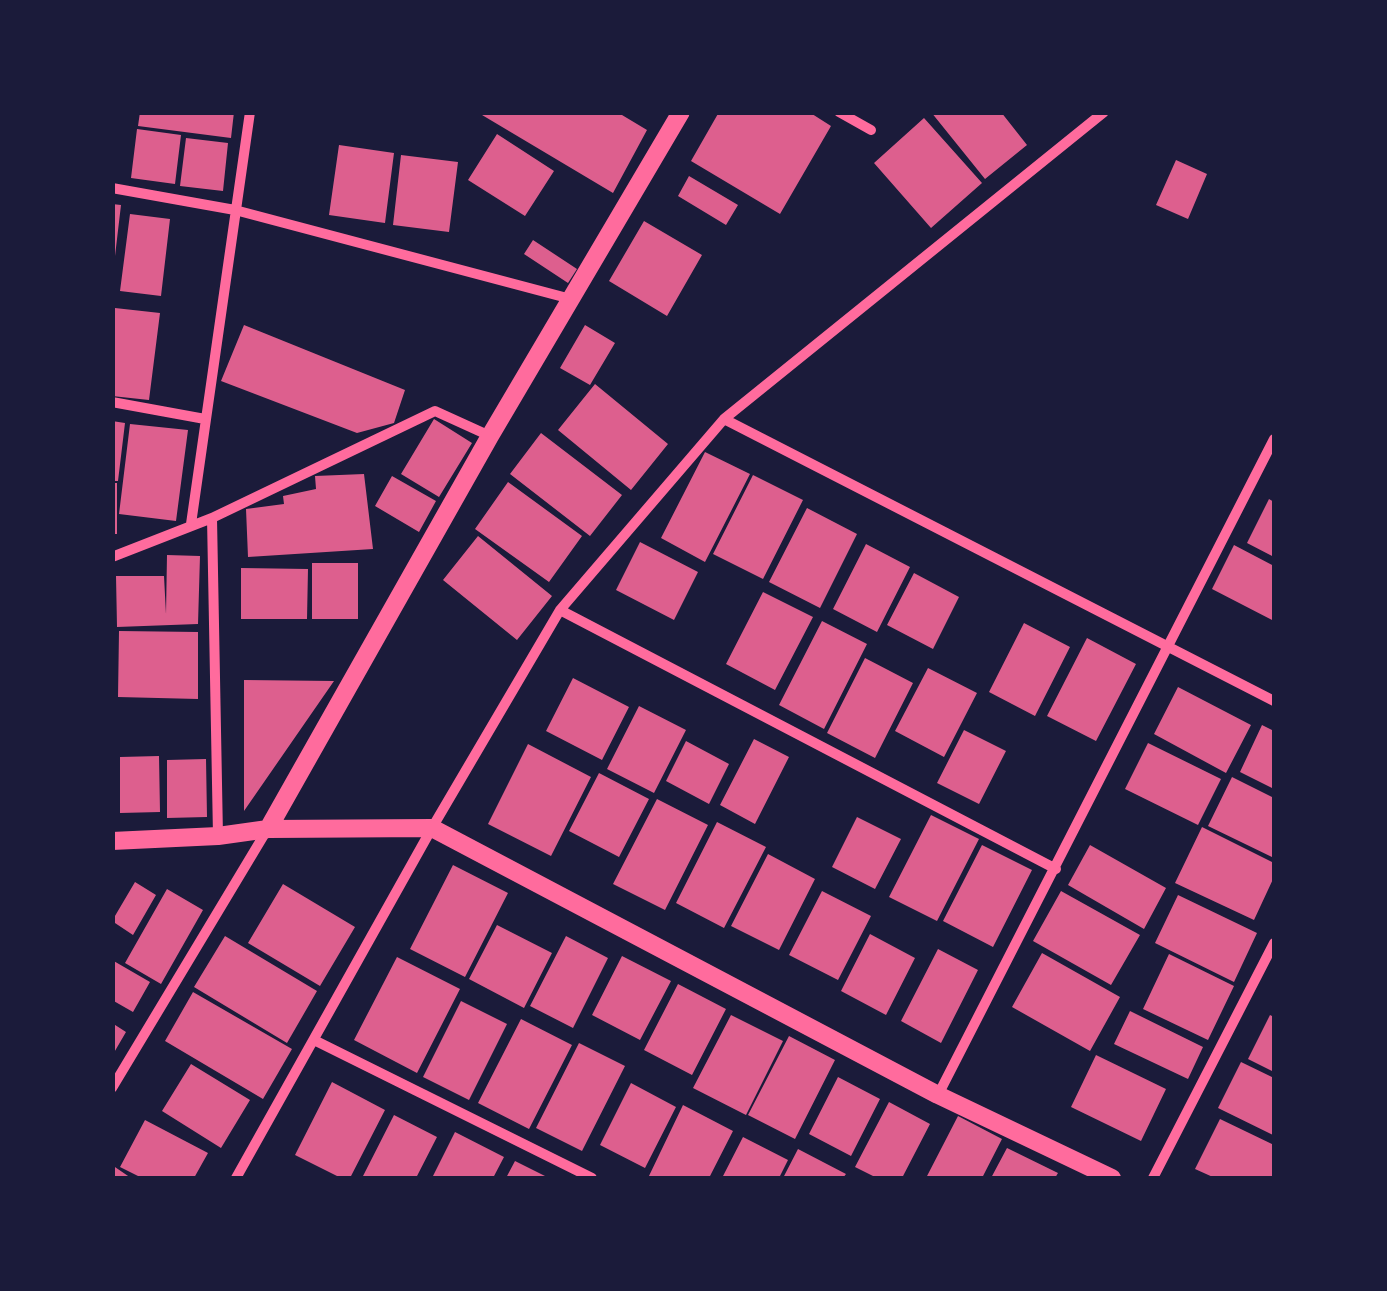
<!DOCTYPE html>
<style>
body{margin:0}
#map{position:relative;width:1387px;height:1291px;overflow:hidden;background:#1b1b3a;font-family:"IBM Plex Sans",sans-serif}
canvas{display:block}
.frame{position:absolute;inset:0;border:115px solid #1b1b3a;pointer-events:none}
</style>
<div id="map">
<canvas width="1387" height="1291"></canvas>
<div class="frame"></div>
</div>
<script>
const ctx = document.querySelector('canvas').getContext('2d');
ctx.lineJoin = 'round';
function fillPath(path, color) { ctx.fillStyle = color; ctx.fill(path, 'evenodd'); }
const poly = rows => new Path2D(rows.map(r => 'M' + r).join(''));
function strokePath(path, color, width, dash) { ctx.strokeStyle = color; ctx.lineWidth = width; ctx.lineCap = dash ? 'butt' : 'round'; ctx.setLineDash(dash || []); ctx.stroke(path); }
fillPath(poly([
 [140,112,234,112,231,138,138,126],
 [477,112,617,112,647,130,613,193],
 [719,112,809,112,831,126,780,214,691,161],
 [931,112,1001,112,1027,145,985,179],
 [924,118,982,183,931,228,874,163],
 [137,129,181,135,175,184,131,178],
 [497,134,554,171,525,216,468,180],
 [186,138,228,143,223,191,180,186],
 [339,145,394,153,385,223,329,215],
 [401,155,458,162,449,232,393,225],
 [1176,160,1207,174,1188,219,1156,205],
 [689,176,738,205,726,225,678,196],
 [112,204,121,205,115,256,112,256],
 [130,214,170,219,161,296,120,291],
 [644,221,702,255,667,316,609,281],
 [533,240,577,269,568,283,524,254],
 [115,308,160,313,149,400,112,396],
 [244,325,405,390,394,423,357,433,221,381],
 [585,325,615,343,590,385,560,368],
 [595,384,668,444,631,490,558,430],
 [434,419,472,443,439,497,401,474],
 [112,421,125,423,118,481,112,481],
 [130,424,188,430,176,521,119,514],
 [541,433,622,495,590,536,510,474],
 [705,452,750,474,705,562,661,538],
 [364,474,373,549,248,557,246,509,284,504,283,496,316,489,315,476],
 [753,475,803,500,763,579,713,554],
 [392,476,436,501,419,532,375,506],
 [508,482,582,536,549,582,475,529],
 [112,483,117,483,117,534,112,534],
 [1269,499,1274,502,1274,557,1247,543],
 [807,508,857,534,820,608,769,582],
 [478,536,552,596,517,640,443,580],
 [640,542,698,572,674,620,616,590],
 [866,544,910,567,877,632,833,609],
 [1234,545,1274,566,1274,621,1212,589],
 [167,555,200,556,198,624,117,627,116,576,164,576,166,614],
 [312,563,358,563,358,619,312,619],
 [241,568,308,569,307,619,241,619],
 [914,573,959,597,933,649,887,625],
 [763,592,813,617,775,690,726,664],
 [822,621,867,644,824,729,779,705],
 [1024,623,1070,647,1035,716,989,692],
 [119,631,198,632,198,699,118,697],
 [1087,638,1136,664,1096,741,1047,716],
 [865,658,913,683,875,758,827,733],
 [928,668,977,693,944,757,895,731],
 [573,678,629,707,602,760,546,731],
 [244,680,334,681,244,811],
 [1178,687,1251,725,1226,773,1154,734],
 [639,706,686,730,654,793,607,769],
 [1262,725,1274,731,1274,789,1240,772],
 [964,730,1006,751,979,804,937,783],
 [754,739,789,757,755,824,720,805],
 [686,741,729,764,709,804,666,781],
 [1148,743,1221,779,1198,825,1125,789],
 [528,744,591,777,551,856,488,824],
 [159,756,160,812,120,813,120,757],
 [206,759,207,817,167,818,167,760],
 [599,773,649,799,619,857,569,831],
 [1232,777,1274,798,1274,858,1208,826],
 [657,799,708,825,665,910,613,884],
 [931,815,979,839,937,921,889,897],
 [857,817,901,839,875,889,832,867],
 [717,822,766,847,724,928,676,903],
 [1202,827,1274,863,1274,877,1254,920,1175,883],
 [982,845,1032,870,993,947,943,921],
 [1090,845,1166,888,1144,929,1068,885],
 [768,854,815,879,779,950,731,926],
 [453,865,508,893,465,977,410,949],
 [135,882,156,895,133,935,112,921],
 [283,884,355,927,320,986,248,943],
 [167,889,203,910,161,984,125,963],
 [822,891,871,916,838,980,789,955],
 [1061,891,1140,935,1111,985,1033,941],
 [1178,895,1257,933,1234,982,1155,943],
 [497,925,552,953,524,1008,469,979],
 [870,934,915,958,886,1015,841,991],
 [225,936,317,991,287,1043,194,987],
 [566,936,608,958,573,1028,530,1006],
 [938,949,978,970,941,1043,901,1021],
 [1042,953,1120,997,1090,1051,1012,1007],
 [1169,954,1234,986,1208,1040,1143,1009],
 [622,956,671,981,640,1040,592,1015],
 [397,957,460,989,417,1073,354,1040],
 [112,960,150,982,133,1012,112,1000],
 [678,984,726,1009,692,1075,644,1050],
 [193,992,292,1049,263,1099,165,1041],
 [461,1001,507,1024,469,1100,423,1077],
 [1130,1011,1203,1047,1188,1079,1114,1044],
 [731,1015,783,1041,746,1115,693,1088],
 [1270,1015,1274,1017,1274,1072,1248,1059],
 [521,1019,572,1045,529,1129,478,1103],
 [112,1023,126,1032,112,1056],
 [789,1036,835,1060,795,1139,748,1115],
 [579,1043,625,1066,582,1151,536,1128],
 [1096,1055,1166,1089,1141,1141,1071,1107],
 [1241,1062,1274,1078,1273,1135,1218,1108],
 [191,1064,250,1100,221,1148,162,1111],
 [838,1077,880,1099,851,1156,809,1134],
 [332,1082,385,1110,350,1178,341,1178,295,1155],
 [631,1083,676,1107,645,1168,600,1145],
 [889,1102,930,1124,902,1178,877,1178,855,1167],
 [683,1105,733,1131,709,1178,648,1178],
 [394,1115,437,1137,416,1178,362,1178],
 [958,1116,1002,1139,982,1178,926,1178],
 [1220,1119,1274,1145,1274,1178,1215,1178,1195,1169],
 [145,1120,208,1153,194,1178,142,1178,120,1167],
 [455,1132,504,1157,493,1178,432,1178],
 [743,1137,788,1160,779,1178,722,1178],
 [1007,1148,1058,1173,1055,1178,991,1178],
 [798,1149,846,1174,843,1178,783,1178],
 [515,1161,549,1178,506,1178],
 [112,1165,131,1178,112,1178]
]), '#dd5f8e');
strokePath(poly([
 [839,112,871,130],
 [112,188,235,210,571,299],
 [112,402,205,419],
 [724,419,1274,701],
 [212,518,218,836],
 [191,524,250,112],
 [112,557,212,518,435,411,490,436],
 [560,610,1056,869],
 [316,1041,592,1178],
 [112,1088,267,830],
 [938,1095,1274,439],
 [236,1178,432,828,560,610,724,419,1104,112],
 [1153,1178,1274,943]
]), '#ff6b9d', 10);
strokePath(poly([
 [268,829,490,436,681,112],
 [112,841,218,836,268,829,432,828,938,1095,1112,1178]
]), '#ff6b9d', 18);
</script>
